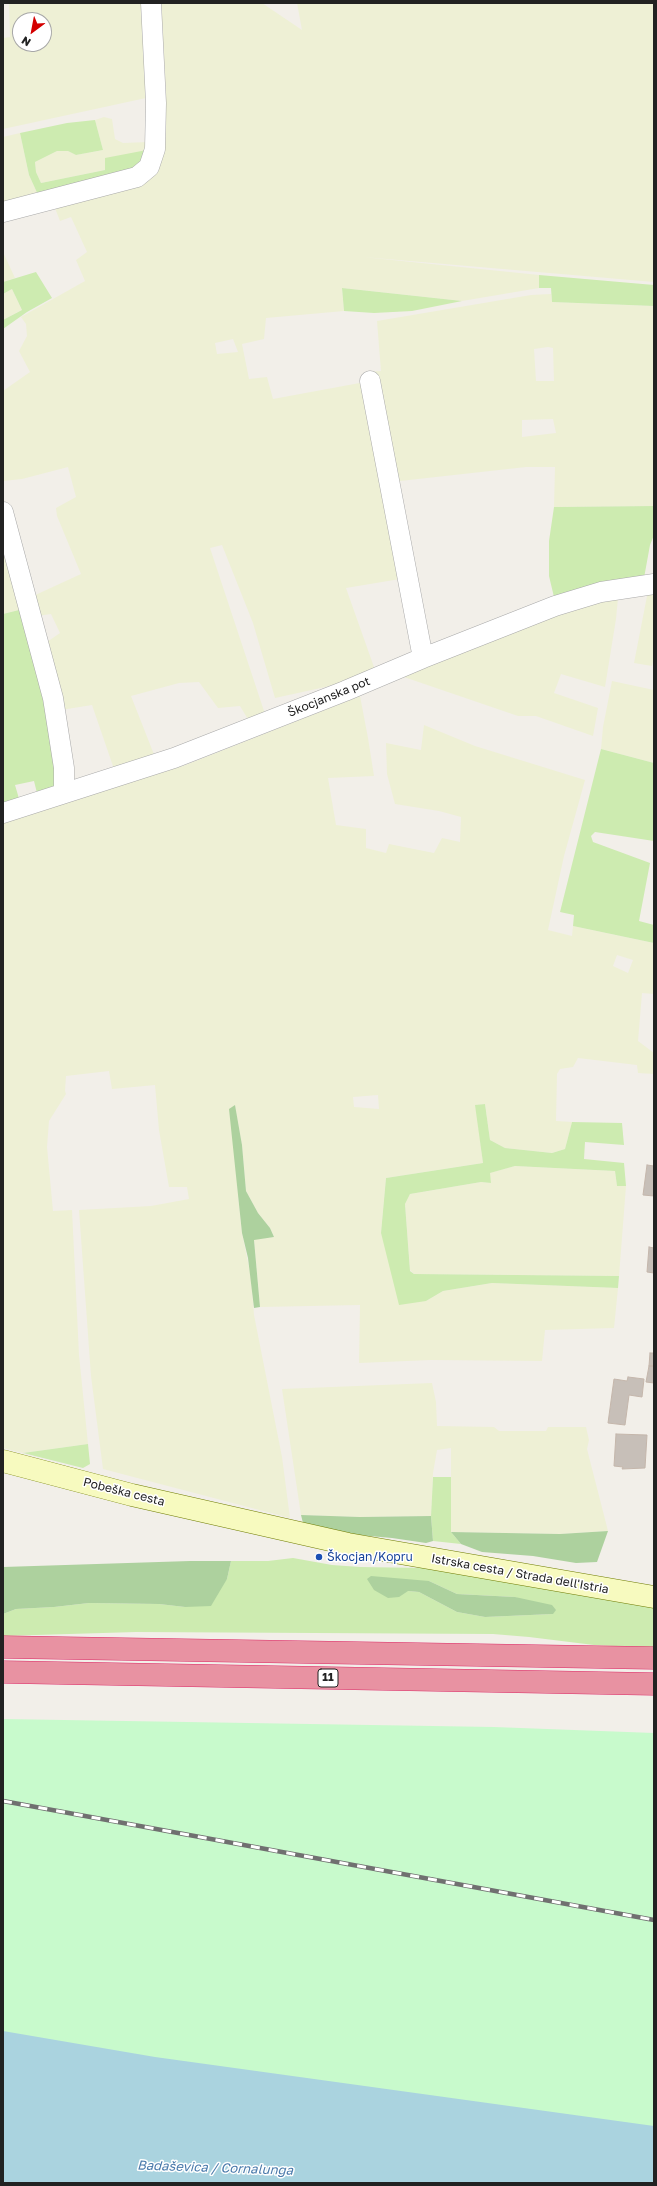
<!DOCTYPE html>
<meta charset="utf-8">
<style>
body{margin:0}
#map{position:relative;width:657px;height:2186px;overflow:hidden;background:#f2efe9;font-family:"Golos Text",sans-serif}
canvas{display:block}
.frame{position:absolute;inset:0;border:4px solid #222;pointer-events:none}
.north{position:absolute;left:12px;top:12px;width:40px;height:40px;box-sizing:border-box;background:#fff;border:1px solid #a7a7a7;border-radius:50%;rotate:212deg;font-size:11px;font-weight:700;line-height:16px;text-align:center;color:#222}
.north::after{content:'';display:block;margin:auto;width:14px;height:18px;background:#d40000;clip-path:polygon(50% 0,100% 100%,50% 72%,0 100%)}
</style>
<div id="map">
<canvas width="657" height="2186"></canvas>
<div class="frame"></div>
<div class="north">N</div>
</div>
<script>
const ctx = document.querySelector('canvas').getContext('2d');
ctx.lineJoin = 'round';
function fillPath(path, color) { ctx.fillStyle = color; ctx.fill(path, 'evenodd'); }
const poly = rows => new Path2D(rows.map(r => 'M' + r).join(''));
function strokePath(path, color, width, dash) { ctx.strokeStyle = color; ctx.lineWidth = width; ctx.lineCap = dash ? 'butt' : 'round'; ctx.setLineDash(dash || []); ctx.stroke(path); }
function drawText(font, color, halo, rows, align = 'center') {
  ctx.font = font + ' "Golos Text",sans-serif'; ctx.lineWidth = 3; ctx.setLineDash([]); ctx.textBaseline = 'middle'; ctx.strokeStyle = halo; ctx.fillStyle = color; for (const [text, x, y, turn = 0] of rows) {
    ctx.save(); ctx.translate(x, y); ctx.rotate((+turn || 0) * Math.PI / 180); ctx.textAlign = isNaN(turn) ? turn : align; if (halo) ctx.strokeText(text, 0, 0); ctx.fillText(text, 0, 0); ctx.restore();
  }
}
fillPath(poly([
 [9,3,147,3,146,98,3,129,3,38,10,37],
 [20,20,44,20,44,44,20,44],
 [161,3,262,3,302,30,297,3,654,3,654,282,363,257,539,275,539,288,462,301,342,288,344,311,266,318,264,339,242,344,249,379,267,377,273,399,365,382,400,579,346,588,375,670,339,684,275,698,253,623,222,545,210,548,265,714,249,721,240,706,218,708,199,682,179,683,131,696,155,757,114,769,92,705,61,710,47,642,60,633,51,614,37,616,31,597,81,574,57,516,56,508,76,497,68,467,22,479,3,481,3,391,30,372,19,351,27,336,26,324,21,317,85,281,76,260,87,252,71,217,60,221,53,203,165,142,166,90],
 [233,339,238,352,217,354,215,343],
 [104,117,112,119,115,139,123,143,148,142,152,149,105,170,41,183,36,172,35,162,57,151,68,151,76,155,103,150,95,120],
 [20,133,29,175,39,197,3,208,3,137],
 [3,252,15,278,3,282],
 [12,289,22,310,3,320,3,294],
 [551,294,552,302,654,306,654,506,554,507,555,467,526,467,391,482,369,372,381,371,377,321,531,295],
 [548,347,553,348,554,381,536,381,534,349],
 [553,419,556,433,522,437,522,420],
 [3,534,23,609,3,614],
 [648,591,654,591,654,657,652,666,634,663],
 [618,598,616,619,605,687,561,674,554,693,598,708,593,736,536,716,518,716,401,676,538,622,611,599],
 [612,681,654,690,654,763,601,749,603,727],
 [360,696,368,738,374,776,328,778,336,825,366,829,366,848,386,853,389,844,434,853,442,838,460,842,461,817,439,811,395,804,387,774,386,743,421,750,424,725,475,746,585,780,564,856,548,930,572,936,573,926,654,943,654,994,642,993,638,1041,654,1053,654,1074,638,1073,637,1065,578,1058,573,1067,560,1069,557,1074,556,1121,572,1122,565,1149,552,1153,505,1148,490,1140,485,1104,476,1105,483,1163,386,1178,381,1233,386,1248,426,1301,443,1291,492,1283,618,1288,614,1328,545,1330,542,1361,431,1360,359,1363,360,1305,260,1307,254,1239,274,1237,270,1228,258,1213,246,1191,242,1145,235,1106,238,1195,242,1233,251,1277,254,1315,282,1457,290,1518,103,1469,91,1376,79,1210,151,1206,189,1199,187,1187,169,1187,159,1130,155,1085,112,1089,109,1071,66,1076,65,1091,66,1094,49,1121,47,1147,53,1211,72,1210,79,1355,88,1444,23,1453,3,1448,3,819,183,766],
 [617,955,633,960,628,973,613,966],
 [378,1095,379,1109,354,1107,353,1097],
 [515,1166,615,1171,617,1186,626,1186,619,1276,414,1274,410,1270,405,1204,410,1194,481,1182,491,1183,489,1173],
 [432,1383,436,1402,437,1426,494,1427,499,1431,546,1431,548,1427,586,1427,589,1440,587,1449,608,1531,560,1534,451,1532,451,1448,437,1450,433,1473,431,1516,360,1517,301,1515,282,1389]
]), '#eef0d5');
fillPath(poly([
 [95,120,103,150,76,155,68,151,57,151,35,162,36,172,41,183,105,170,105,158,152,149,136,173,39,197,29,175,20,133,67,123],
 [36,272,52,298,27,312,3,329,3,320,22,310,12,289,3,294,3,282],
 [539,275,654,285,654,306,552,302,551,288,539,288],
 [342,288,462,301,412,311,374,313,344,311],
 [654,506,654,535,650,545,644,578,554,597,549,576,549,541,554,507],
 [23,609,56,745,54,788,38,797,34,781,15,785,20,802,3,807,3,614],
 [601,749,654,763,654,841,595,832,591,836,593,842,650,863,639,921,654,925,654,943,573,926,574,915,560,912],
 [485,1104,490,1140,505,1148,552,1153,565,1149,572,1122,622,1123,624,1145,585,1142,584,1159,624,1163,626,1186,617,1186,615,1171,515,1166,490,1173,491,1183,481,1182,410,1194,405,1204,410,1271,414,1274,619,1276,618,1288,492,1283,443,1291,426,1301,399,1305,381,1233,386,1178,483,1163,475,1105],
 [88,1444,90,1464,83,1468,23,1453],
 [433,1477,451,1477,451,1532,461,1544,433,1541,431,1516],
 [293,1558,332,1565,360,1567,424,1568,654,1607,654,1648,594,1645,529,1637,493,1634,136,1632,3,1636,3,1614,16,1609,54,1607,89,1603,159,1604,185,1607,227,1579,231,1561,268,1561],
 [429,1581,457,1594,515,1597,553,1614,485,1617,457,1612,419,1592,408,1591]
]), '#cdebb0');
fillPath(poly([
 [235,1105,242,1145,246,1191,258,1213,270,1228,274,1237,254,1240,260,1307,254,1308,248,1258,242,1233,229,1109],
 [301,1515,360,1517,431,1516,433,1541,426,1543,392,1538,336,1533,304,1527],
 [608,1531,597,1562,576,1563,533,1556,482,1552,461,1544,451,1532,560,1534],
 [190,1561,231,1561,227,1579,211,1606,185,1607,159,1604,89,1603,54,1607,16,1609,3,1614,3,1567],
 [371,1576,429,1581,457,1594,515,1597,552,1605,556,1610,553,1614,485,1617,457,1612,419,1592,408,1591,399,1597,388,1598,374,1590,367,1579]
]), '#add19e');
fillPath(poly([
 [3,1719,494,1727,654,1733,654,2183,3,2183]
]), '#c8facc');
fillPath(poly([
 [3,2031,155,2057,654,2126,654,2183,3,2183]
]), '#aad3df');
const building = poly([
 [647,1165,654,1166,654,1196,643,1195,647,1165],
 [649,1247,654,1248,654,1273,647,1272,649,1247],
 [650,1353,654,1353,654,1366,649,1366,650,1353],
 [649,1366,654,1366,654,1383,646,1382,649,1366],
 [628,1377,644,1379,642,1397,629,1395,625,1425,608,1423,614,1379,627,1381,628,1377],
 [616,1434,647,1435,645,1468,622,1469,623,1467,614,1466,616,1434]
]);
fillPath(building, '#c7bfb8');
strokePath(building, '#c4b6ab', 1);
const street = poly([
 [3,212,137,177,149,167,155,149,156,103,151,3],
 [370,381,423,658],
 [3,512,53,698,64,768,64,793],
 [3,813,174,758,345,691,423,658,555,606,601,592,654,584]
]);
const secondary = poly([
 [3,1461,132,1495,348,1544,654,1597]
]);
const highway = poly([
 [3,1647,654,1658],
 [3,1672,654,1684]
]);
strokePath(street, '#a9a9a9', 21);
strokePath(secondary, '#707d05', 23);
strokePath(highway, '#dc2a67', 23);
strokePath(street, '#fff', 20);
strokePath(secondary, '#f7fabf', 22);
strokePath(highway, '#e892a2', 22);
const rail = poly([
 [3,1801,654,1920]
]);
strokePath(rail, '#707070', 4.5);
strokePath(rail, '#fff', 3, [9]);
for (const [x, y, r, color] of [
 [319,1557,4,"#1a4fb4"]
]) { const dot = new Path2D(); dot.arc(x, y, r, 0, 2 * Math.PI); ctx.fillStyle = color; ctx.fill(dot); strokePath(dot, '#fff', 1.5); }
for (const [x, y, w] of [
 [328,1678,20]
]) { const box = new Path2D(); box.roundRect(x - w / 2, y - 9, w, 18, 3); ctx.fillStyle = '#fff'; ctx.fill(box); strokePath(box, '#222', 1); }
drawText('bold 11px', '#222', null, [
 ["11",328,1678]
]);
drawText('12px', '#222', '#fff', [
 ["Škocjanska pot",329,697,-22],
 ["Pobeška cesta",124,1492,14],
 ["Istrska cesta / Strada dell'Istria",520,1574,10]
]);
drawText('12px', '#164399', '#fff', [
 ["Škocjan/Kopru",327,1557]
], 'left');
drawText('italic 13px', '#4a7aab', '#fff', [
 ["Badaševica / Cornalunga",215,2168,2]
]);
</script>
